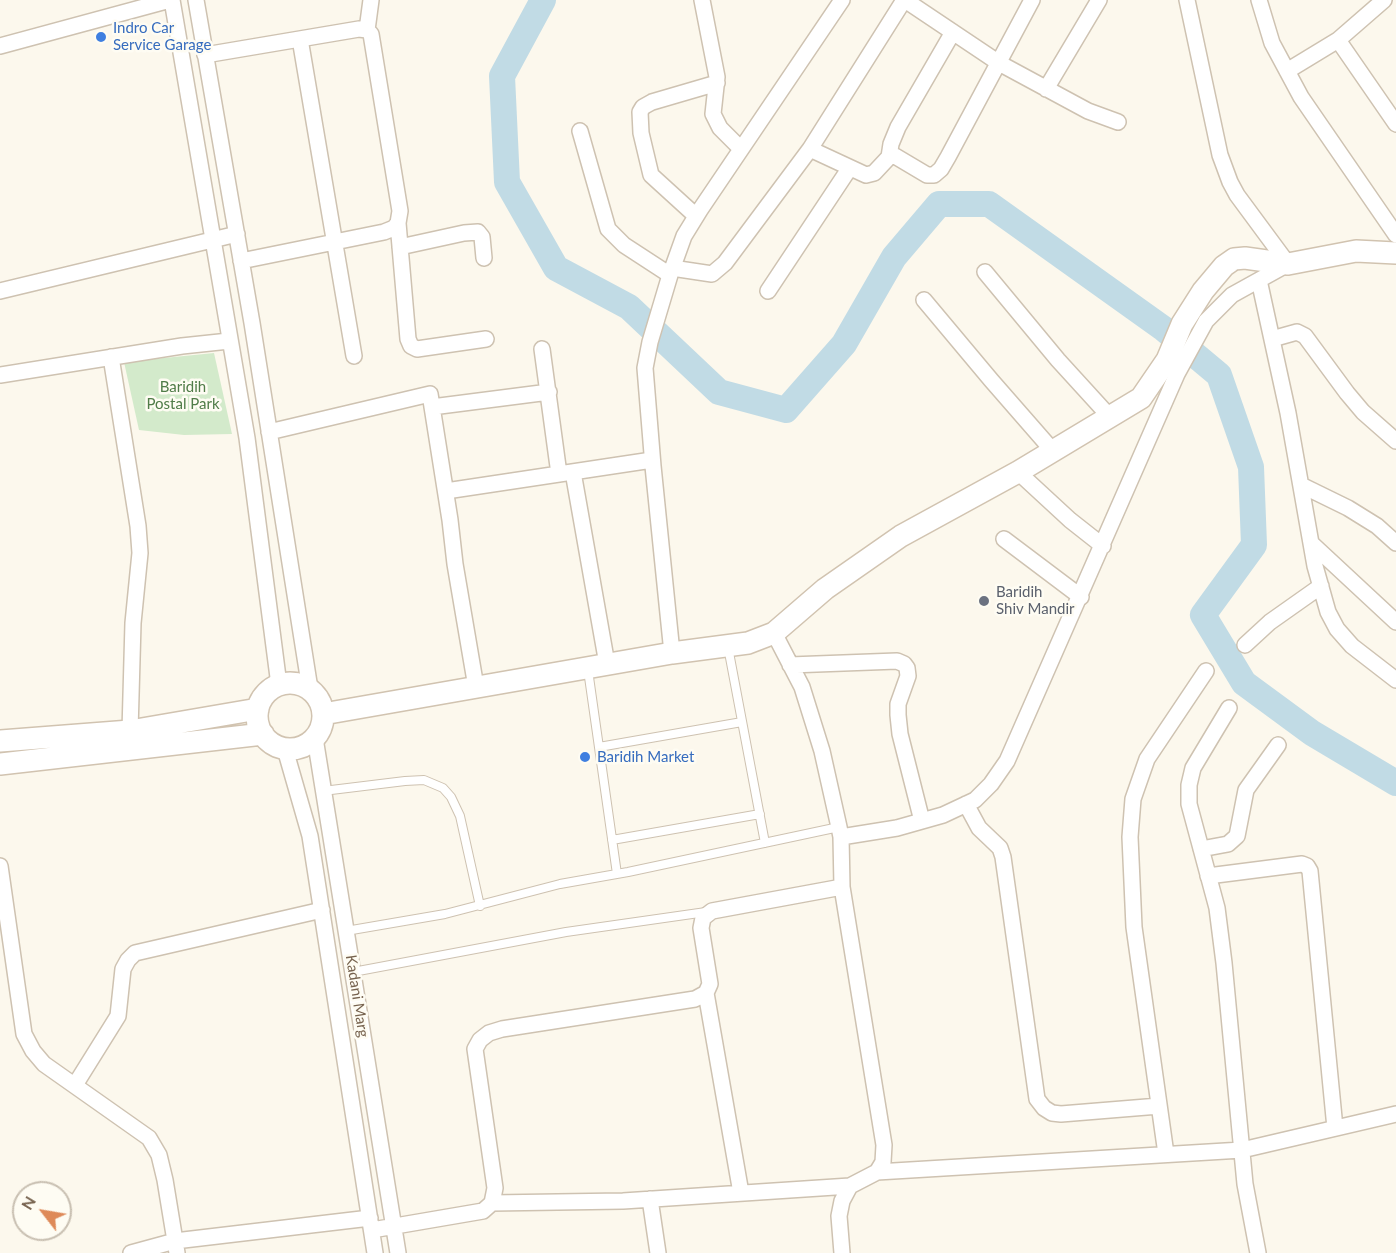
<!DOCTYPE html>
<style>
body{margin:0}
#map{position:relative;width:1396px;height:1253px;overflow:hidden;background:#fcf8ed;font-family:Lato,sans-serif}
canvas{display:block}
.north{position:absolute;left:12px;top:1181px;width:60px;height:60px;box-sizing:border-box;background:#fefcf3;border:2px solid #c8bfb1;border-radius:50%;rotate:301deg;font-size:16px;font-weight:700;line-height:24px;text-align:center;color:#77634f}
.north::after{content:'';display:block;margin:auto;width:21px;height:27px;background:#de8a59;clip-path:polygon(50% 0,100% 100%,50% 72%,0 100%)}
</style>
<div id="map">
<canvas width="1396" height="1253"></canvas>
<div class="north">N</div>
</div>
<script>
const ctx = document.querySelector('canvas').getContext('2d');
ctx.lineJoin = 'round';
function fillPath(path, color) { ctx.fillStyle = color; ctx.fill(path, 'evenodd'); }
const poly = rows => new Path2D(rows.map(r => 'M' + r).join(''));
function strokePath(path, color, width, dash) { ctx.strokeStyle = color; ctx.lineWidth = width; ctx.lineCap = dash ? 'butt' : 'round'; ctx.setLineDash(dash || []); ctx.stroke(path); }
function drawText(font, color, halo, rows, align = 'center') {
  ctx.font = font + ' Lato,sans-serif'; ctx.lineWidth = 5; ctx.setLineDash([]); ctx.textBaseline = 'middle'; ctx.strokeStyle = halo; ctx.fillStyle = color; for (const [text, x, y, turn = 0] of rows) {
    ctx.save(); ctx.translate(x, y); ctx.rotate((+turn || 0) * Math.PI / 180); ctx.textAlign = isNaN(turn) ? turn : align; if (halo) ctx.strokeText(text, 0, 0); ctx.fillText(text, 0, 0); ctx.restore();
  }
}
fillPath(poly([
 [214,353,232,434,184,435,139,430,124,362]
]), '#d3eacb');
strokePath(poly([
 [543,0,502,76,507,182,556,268,629,307,719,392,786,410,844,344,894,257,939,204,989,204,1164,329,1219,375,1251,467,1254,545,1203,615,1244,683,1312,733,1396,783]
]), '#c1dbe5', 26);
const lane = poly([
 [728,647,765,843],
 [588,670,617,874],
 [599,747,742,722],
 [323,791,405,781,424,780,443,788,451,797,460,816,480,906],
 [612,840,760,814],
 [346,931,445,914,560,884,628,872,839,827],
 [353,972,566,932,706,912]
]);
const street = poly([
 [172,0,247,438,279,685],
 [196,0,252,323,310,689],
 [702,0,717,77,713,114,720,128,741,149],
 [905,0,999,63,1088,111,1118,122],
 [1259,0,1272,43,1301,97,1396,235],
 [367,30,371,0],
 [300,39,354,356],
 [1338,40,1396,124],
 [0,46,170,0],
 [205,55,359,29,367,30,371,34,400,211,398,223,394,228,384,232,241,261],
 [1287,71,1338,40,1384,0],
 [1046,89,1099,0],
 [580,131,608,229,624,245,670,275],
 [810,149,866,175,874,173,889,157,895,156,927,175,934,175,941,169,948,157,1032,0],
 [889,157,891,144,898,127,953,32],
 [696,216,651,175,641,133,640,112,643,107,652,102,717,83],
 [398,223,408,339,411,346,417,349,486,339],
 [400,247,464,233,478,232,482,237,484,258],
 [672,268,712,274,725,263,810,149,904,0],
 [985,272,1058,360,1110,417],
 [1259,280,1288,413,1315,566,1328,612,1337,629,1352,646,1396,680],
 [0,291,237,234],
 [768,291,849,169],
 [924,300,991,380,1053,451],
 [1272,339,1297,332,1305,336,1347,393,1363,412,1396,441],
 [542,349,559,474],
 [111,357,138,526,140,553,133,623,130,731],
 [0,375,182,346,229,341],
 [432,407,549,392],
 [269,432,430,394,450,520,455,564,476,687],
 [573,472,607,664],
 [1018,472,1070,520,1103,546],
 [1301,485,1348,508,1377,526,1396,543],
 [446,491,652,460],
 [1004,539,1081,597],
 [1311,543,1396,622],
 [774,633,802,687,822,751,839,827,841,837,842,887,884,1145,883,1162,877,1172,850,1186,842,1201,839,1216,842,1253],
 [1245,645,1270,622,1321,586],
 [672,653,653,466,645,368,650,342,670,275,684,236,700,210,842,0],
 [790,665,897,661,904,664,907,668,908,676,898,704,898,715,900,734,922,821],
 [1229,708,1193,768,1189,785,1189,804,1217,908,1224,963,1245,1184,1258,1253],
 [315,738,398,1253],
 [285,749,310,836,375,1253],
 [966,804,979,828,1000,848,1003,857,1037,1099,1044,1108,1052,1113,1061,1114,1159,1106],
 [841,837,897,828,943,815,975,800,991,784,1007,761,1177,374,1206,321,1232,295,1288,264,1237,195,1230,182,1220,155,1187,0],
 [1201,849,1228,844,1237,836,1246,790,1278,745],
 [0,866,24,1034,33,1051,44,1064,149,1138,159,1155,165,1180,177,1253],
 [1208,876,1302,864,1307,866,1310,871,1335,1128],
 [706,993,741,1193],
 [75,1085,118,1016,123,969,128,960,135,953,322,910],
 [1166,1154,1134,927,1130,837,1133,799,1147,759,1206,671],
 [877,1172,1242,1150,1396,1114],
 [650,1199,658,1253],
 [492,1203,623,1201,850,1186],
 [372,1230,483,1211,492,1203,495,1188,475,1049,480,1040,489,1033,502,1029,695,999,706,993,710,984,701,928,703,918,712,911,842,887],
 [131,1253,175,1241,370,1218]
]);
const secondary = poly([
 '257 716a33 33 0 1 1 66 0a33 33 0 1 1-66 0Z',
 [323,714,672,653,748,643,774,633,825,589,901,536,1018,472,1141,398,1167,360,1182,324,1203,291,1224,266,1234,259,1245,258,1288,264,1356,251,1396,253],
 [0,741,130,731,258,709],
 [0,764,263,734]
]);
strokePath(lane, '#cec2b1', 10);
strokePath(street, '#cec2b1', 18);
strokePath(secondary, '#d1c3b0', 24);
strokePath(lane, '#fff', 8);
strokePath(street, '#fff', 15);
strokePath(secondary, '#fff', 21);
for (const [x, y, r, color] of [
 [101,37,6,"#3f7fe0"],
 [984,601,6,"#6b7280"],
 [585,757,6,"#3f7fe0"]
]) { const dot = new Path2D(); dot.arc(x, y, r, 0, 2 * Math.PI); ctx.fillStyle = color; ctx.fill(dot); strokePath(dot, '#fefcf3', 2); }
drawText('15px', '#366cbe', '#fefcf3', [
 ["Indro Car",113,28],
 ["Service Garage",113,45],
 ["Baridih Market",597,757]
], 'left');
drawText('15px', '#507c48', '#fefcf3', [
 ["Baridih",183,387],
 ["Postal Park",183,404]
]);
drawText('15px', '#5b616d', '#fefcf3', [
 ["Baridih",996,592],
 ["Shiv Mandir",996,609]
], 'left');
drawText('15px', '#77634f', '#fefcf3', [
 ["Kadani Marg",357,996,81]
]);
</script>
